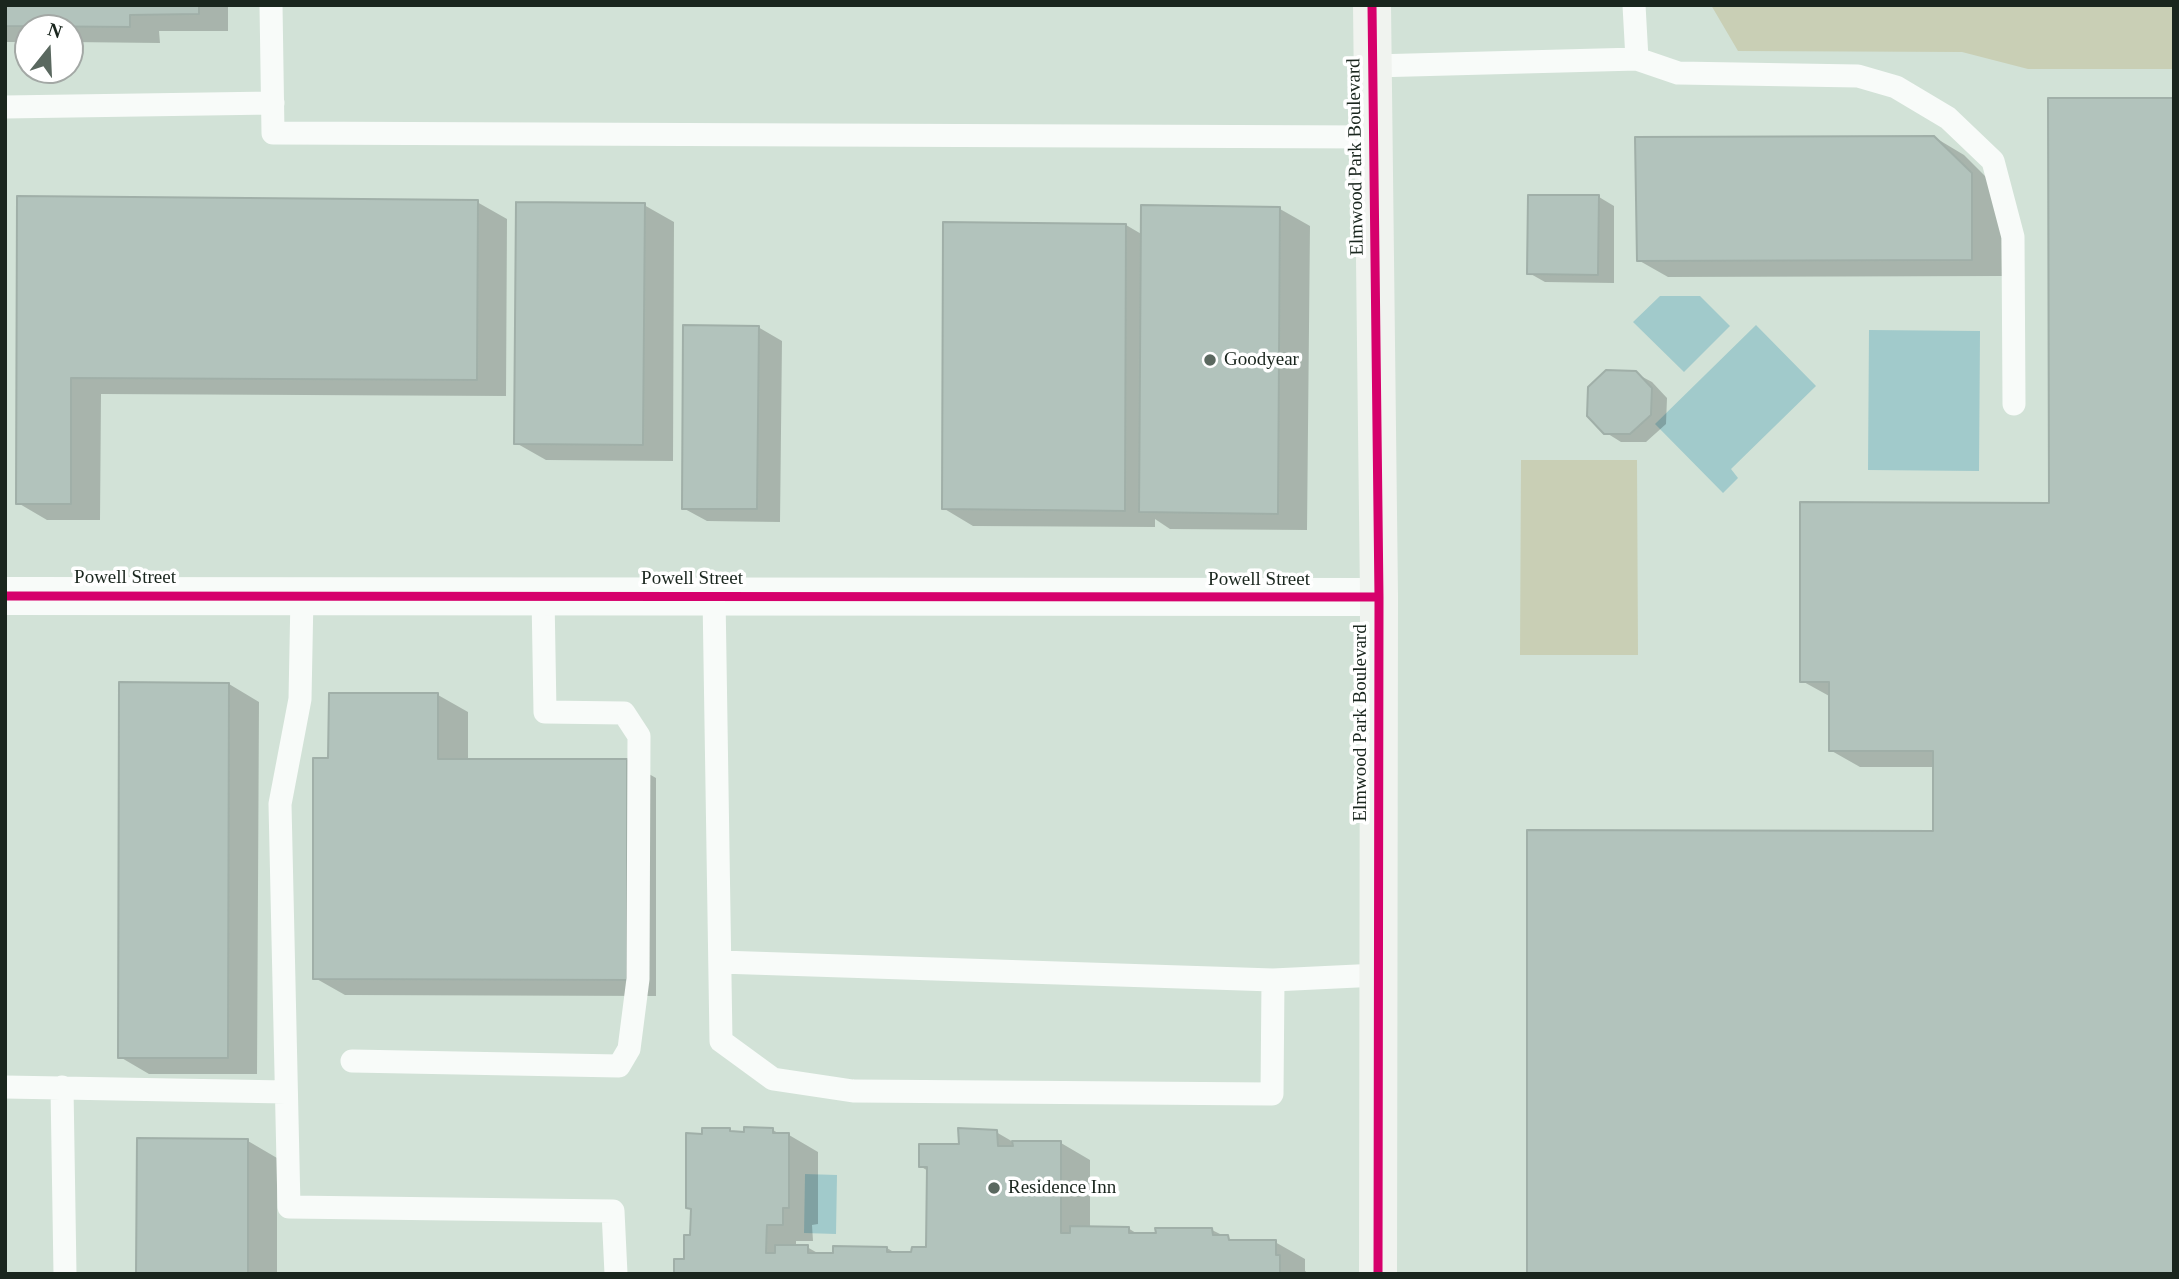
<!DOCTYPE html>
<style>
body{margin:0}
#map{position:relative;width:2179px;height:1279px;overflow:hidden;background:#d2e2d7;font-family:Georgia,serif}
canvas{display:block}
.frame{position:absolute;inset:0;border:7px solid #1a261e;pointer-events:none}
.north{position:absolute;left:14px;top:14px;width:70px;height:70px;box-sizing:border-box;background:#fff;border:2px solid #a3a8a5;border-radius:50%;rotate:18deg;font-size:19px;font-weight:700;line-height:28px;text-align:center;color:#1a261e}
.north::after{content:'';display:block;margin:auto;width:24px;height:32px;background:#5a685f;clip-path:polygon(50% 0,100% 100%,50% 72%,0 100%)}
</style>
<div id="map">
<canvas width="2179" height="1279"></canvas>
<div class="frame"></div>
<div class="north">N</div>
</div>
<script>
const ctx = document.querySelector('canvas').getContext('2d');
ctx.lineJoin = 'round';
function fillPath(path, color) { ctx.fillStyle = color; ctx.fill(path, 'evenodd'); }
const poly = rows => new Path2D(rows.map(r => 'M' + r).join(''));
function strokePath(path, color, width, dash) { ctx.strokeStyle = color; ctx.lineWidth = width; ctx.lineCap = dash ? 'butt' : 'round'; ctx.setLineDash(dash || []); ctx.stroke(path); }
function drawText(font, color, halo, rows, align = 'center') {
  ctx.font = font + ' Georgia,serif'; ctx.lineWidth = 7; ctx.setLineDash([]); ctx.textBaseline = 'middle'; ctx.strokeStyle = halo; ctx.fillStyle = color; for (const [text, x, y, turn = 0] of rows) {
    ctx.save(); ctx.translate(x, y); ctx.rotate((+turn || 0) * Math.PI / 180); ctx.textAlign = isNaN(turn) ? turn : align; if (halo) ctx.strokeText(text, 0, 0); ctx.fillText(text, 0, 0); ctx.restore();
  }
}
fillPath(poly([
 [1711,5,2174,5,2174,69,2028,69,1962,52,1738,51],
 [1521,460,1637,460,1638,655,1520,655]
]), '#c9cfb5');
fillPath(poly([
 [1660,296,1700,296,1730,326,1684,372,1633,322],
 [1756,325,1816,386,1731,469,1738,478,1723,493,1655,424],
 [1869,330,1980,331,1979,471,1868,470],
 [805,1174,837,1175,836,1234,804,1233]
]), '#a1cacb');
fillPath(poly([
 [5,5,228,5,228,31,159,31,160,43,70,42,70,28,28,28,28,42,5,42],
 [1934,137,1964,155,2001,192,2002,276,1668,277,1638,260],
 [1599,197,1614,206,1614,283,1545,282,1529,273],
 [19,198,477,202,507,219,506,396,101,394,100,520,47,520,18,503],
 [644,205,674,222,673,461,546,460,516,443],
 [1280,209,1310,226,1307,530,1170,529,1155,519,1155,527,973,526,943,508,1126,225,1143,235],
 [758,327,782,341,780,522,707,521,683,508],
 [1635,373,1652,382,1667,398,1666,424,1646,442,1621,442,1605,432],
 [2050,505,2174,1274,1935,833,1935,767,1860,767,1830,750,1831,697,1802,681],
 [229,684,259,702,257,1074,149,1074,120,1057],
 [438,695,468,712,468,761,626,761,656,778,656,996,345,995,315,978],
 [729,1130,736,1133,773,1130,781,1135,789,1135,818,1152,818,1224,812,1225,813,1241,796,1241,796,1247,807,1247,821,1255,887,1248,897,1254,913,1254,928,1249,928,1171,920,1166,961,1146,996,1132,1015,1143,1061,1143,1090,1160,1090,1228,1128,1228,1139,1235,1212,1230,1236,1242,1275,1242,1305,1259,1305,1271,1309,1274,676,1274,686,1261,692,1237,692,1210,687,1207,704,1135],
 [248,1141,277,1158,277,1274,138,1274]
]), '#0003');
const building = poly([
 [5,5,199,5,199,14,130,15,130,27,5,26,5,5],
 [2048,98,2174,98,2174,1274,1527,1274,1527,830,1933,831,1933,751,1829,751,1829,682,1800,682,1800,502,2049,503,2048,98],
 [1934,136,1972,173,1972,260,1637,261,1635,137,1934,136],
 [1528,195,1599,195,1598,275,1527,274,1528,195],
 [17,196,478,200,477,380,71,378,71,504,16,504,17,196],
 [516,202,645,203,643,445,514,444,516,202],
 [1141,205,1280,207,1278,514,1139,512,1141,205],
 [943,222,1126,224,1125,511,942,509,943,222],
 [683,325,759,326,757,509,682,509,683,325],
 [1606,370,1636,371,1652,388,1651,415,1630,434,1604,434,1587,416,1588,387,1606,370],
 [119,682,229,683,228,1058,118,1058,119,682],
 [329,693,438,693,438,759,627,759,627,980,313,979,313,758,328,758,329,693],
 [744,1127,773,1128,773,1133,789,1133,789,1208,783,1208,783,1225,767,1225,766,1253,775,1253,775,1245,808,1245,808,1253,833,1253,833,1246,887,1247,887,1252,911,1252,912,1247,926,1247,927,1167,919,1167,919,1144,959,1144,958,1128,997,1130,998,1146,1013,1146,1012,1141,1061,1141,1061,1233,1070,1233,1070,1226,1129,1227,1129,1233,1156,1233,1155,1228,1212,1228,1213,1235,1228,1235,1229,1240,1276,1240,1276,1255,1280,1255,1280,1274,674,1274,674,1259,684,1259,684,1235,690,1235,691,1209,686,1208,686,1133,702,1134,702,1128,730,1128,730,1131,744,1132,744,1127],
 [137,1138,248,1139,248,1274,136,1274,137,1138]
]);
fillPath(building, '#b2c3bc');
strokePath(building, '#a0afa8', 2);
strokePath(poly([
 [271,5,273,133,1373,137],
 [1634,5,1637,59],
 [1373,66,1637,59,1678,73,1858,76,1896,87,1948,118,1993,161,2013,237,2014,404],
 [5,107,273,103],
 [302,596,300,699,280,804,289,1207,613,1211,616,1274],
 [714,596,721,1041,773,1079,853,1091,1272,1094,1273,980,1378,975],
 [720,962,1273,980],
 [352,1061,619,1066,629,1049,638,979,639,736,624,713,545,712,543,596],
 [5,1087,286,1092],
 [62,1087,65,1274]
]), '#f8fbf9', 23);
strokePath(poly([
 [5,596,1379,597]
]), '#f8fbf9', 38);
strokePath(poly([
 [1372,5,1379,597,1378,1274]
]), '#f0f3ef', 38);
strokePath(poly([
 [1372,5,1379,597,1378,1274],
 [5,596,1379,597]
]), '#d6006c', 9);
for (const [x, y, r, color] of [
 [1210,360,7,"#5a685f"],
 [994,1188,7,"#5a685f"]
]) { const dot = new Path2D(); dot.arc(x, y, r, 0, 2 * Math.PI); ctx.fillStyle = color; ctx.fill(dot); strokePath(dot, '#fff', 2.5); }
drawText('19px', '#1a261e', '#fff', [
 ["Elmwood Park Boulevard",1356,157,-91],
 ["Powell Street",125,578],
 ["Powell Street",692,579],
 ["Powell Street",1259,580],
 ["Elmwood Park Boulevard",1361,723,-90]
]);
drawText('19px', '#1a261e', '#fff', [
 ["Goodyear",1224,360],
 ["Residence Inn",1008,1188]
], 'left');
</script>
